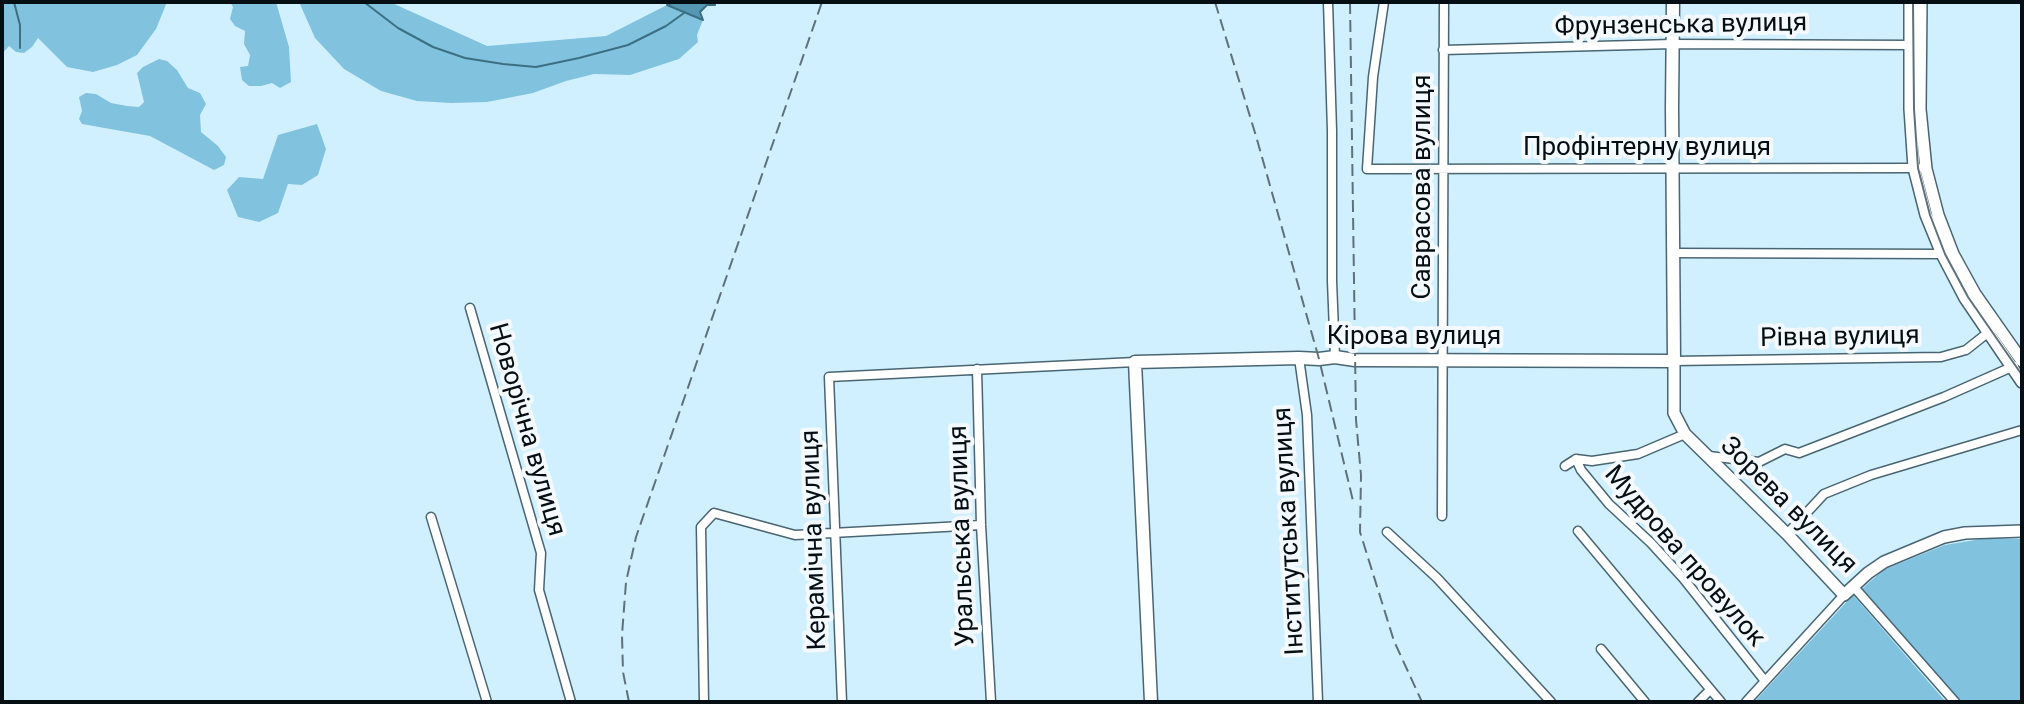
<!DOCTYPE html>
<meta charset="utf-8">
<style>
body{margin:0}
#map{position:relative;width:2024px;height:704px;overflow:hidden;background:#d1f0ff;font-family:Roboto,sans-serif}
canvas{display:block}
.frame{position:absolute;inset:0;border:4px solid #050f13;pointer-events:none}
</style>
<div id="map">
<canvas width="2024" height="704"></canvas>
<div class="frame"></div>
</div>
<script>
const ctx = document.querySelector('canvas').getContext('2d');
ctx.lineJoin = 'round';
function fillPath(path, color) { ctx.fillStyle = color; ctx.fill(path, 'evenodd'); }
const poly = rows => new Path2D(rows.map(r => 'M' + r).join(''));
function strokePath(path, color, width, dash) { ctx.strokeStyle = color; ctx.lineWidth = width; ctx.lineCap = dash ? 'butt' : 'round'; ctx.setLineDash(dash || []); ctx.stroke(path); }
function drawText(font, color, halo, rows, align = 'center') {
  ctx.font = font + ' Roboto,sans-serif'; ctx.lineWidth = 8; ctx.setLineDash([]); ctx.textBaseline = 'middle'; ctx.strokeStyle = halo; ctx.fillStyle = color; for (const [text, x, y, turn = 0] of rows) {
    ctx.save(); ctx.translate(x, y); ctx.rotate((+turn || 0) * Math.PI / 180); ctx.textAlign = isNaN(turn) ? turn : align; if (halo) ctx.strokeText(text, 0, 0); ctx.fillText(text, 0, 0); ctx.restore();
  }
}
fillPath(poly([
 [2,2,167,2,156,29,137,55,117,65,93,72,67,67,38,38,32,47,24,53,16,52,9,46,2,54],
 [230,2,276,2,289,47,291,82,280,88,272,83,261,86,249,86,242,80,240,67,248,66,250,55,244,44,245,31,235,26,230,19,233,7],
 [299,2,390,2,487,46,606,36,667,5,703,20,697,35,698,42,679,59,630,75,594,74,566,81,533,93,487,102,451,103,417,101,381,91,344,69,315,38],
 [159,59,167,61,177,70,188,88,200,93,206,104,200,115,201,132,218,146,226,157,224,165,214,170,150,136,82,124,79,119,82,111,79,97,86,93,96,94,111,103,127,106,139,107,144,102,137,73,143,67],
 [317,124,326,149,318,175,302,185,288,184,278,213,259,222,238,217,227,190,239,177,263,179,278,135],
 [1987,538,2022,539,2022,702,1960,702,1862,589,1883,570,1945,545],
 [1853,595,1946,702,1754,702]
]), '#81c3df');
const water = poly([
 [674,2,715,2,715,5,707,5,700,12,703,20,667,5,674,2]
]);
fillPath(water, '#5598b3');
strokePath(water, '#3d6f83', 2);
strokePath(poly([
 [14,2,20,25,20,48],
 [364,2,398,28,433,47,465,58,503,64,536,67,579,58,628,45,666,26,684,13]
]), '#3d6f83', 2);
const minor = poly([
 [1328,2,1332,131,1332,281,1335,357],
 [1384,2,1373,77,1367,169,1918,168],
 [1443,50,1673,44,1914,45],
 [1673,253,1944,254],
 [470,308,541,553,539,590,571,702],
 [1299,358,1307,415,1318,702],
 [1674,361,1941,357,1966,350,1990,331],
 [977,369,981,525,991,702],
 [1709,456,1759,462,1785,449,1799,453,1944,397,2014,366],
 [1576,459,1581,470,1609,504,1651,543,1683,578,1765,681],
 [1565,466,1576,459,1592,461,1638,454,1685,434],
 [1442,516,1444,2],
 [431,517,487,702],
 [1578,531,1721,702],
 [1387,532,1437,578,1551,702],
 [1787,534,1824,494,1871,475,2022,430],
 [1853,586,1955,702],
 [1601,649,1645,702],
 [704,702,701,527,714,513,795,535,981,525],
 [842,702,829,377,1135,362],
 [1698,702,1710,690],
 [1746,702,1844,595]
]);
const tertiary = poly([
 [1910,2,1910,109,1914,168,1926,215,1942,254,1965,298,2022,382],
 [1921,2,1920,109,1926,169,1938,215,1953,254,1975,294,2022,361],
 [1674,361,1674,413,1685,434,1787,534,1844,595,1868,573,1884,562,1944,537,1965,533,2022,531]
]);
const secondary = poly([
 [1151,702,1135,362,1299,358,1319,359,1335,357,1355,360,1674,361,1672,108,1673,2]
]);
strokePath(minor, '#496571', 11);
strokePath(tertiary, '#496571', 14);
strokePath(secondary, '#496571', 15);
strokePath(minor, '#fff', 8);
strokePath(tertiary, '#fff', 11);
strokePath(secondary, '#fff', 12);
strokePath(poly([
 [1913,2,1914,109,1918,168,1930,215,1945,254,1968,297,2022,375]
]), '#5e717a', 2);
strokePath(poly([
 [1215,2,1256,136,1319,359,1354,505],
 [1350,2,1356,420,1361,475,1360,532,1394,641,1422,702],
 [629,702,623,672,622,635,626,582,636,537,822,2]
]), '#5e717a', 2, [12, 6]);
drawText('26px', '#050f13', '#f3f9fc', [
 ["Фрунзенська вулиця",1681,26,-1],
 ["Профінтерну вулиця",1647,148],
 ["Саврасова вулиця",1423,187,-90],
 ["Кірова вулиця",1414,337],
 ["Рівна вулиця",1840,338,-1],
 ["Новорічна вулиця",526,430,74],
 ["Зорева вулиця",1788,506,45],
 ["Інститутська вулиця",1290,531,-93],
 ["Уральська вулиця",963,536,-92],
 ["Керамічна вулиця",815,540,-92],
 ["Мудрова провулок",1684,557,49]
]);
</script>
